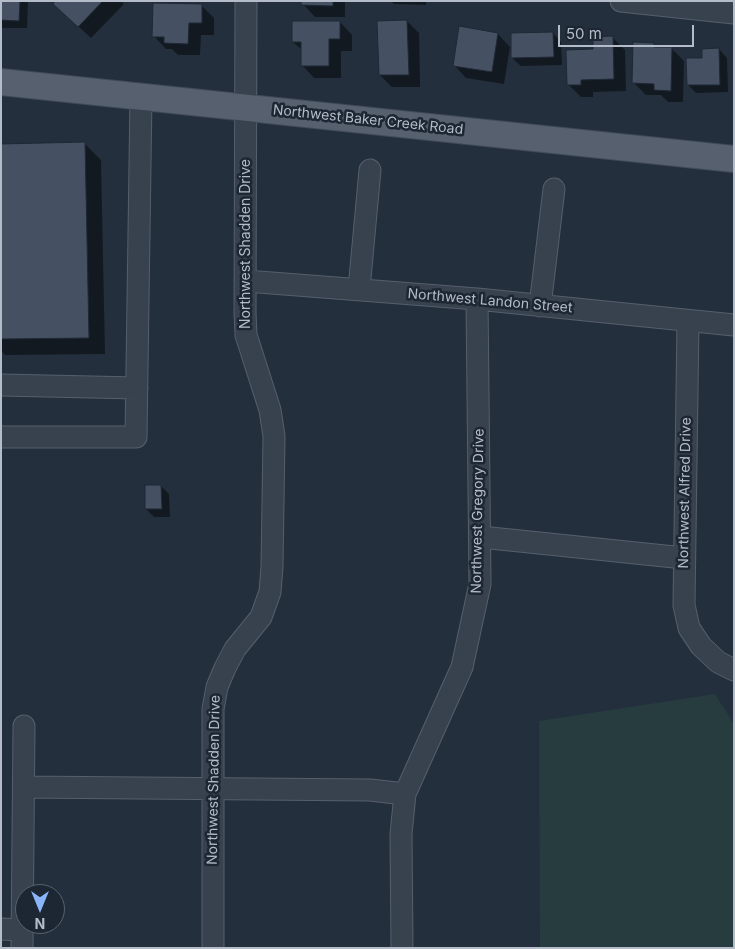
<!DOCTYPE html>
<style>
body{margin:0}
#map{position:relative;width:735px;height:949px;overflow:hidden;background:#242f3e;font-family:Inter,sans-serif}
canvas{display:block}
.frame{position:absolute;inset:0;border:2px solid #b4bcc9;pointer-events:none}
.north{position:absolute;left:15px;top:884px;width:50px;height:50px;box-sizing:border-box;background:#1d2633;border:1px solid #59626f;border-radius:50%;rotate:180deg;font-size:14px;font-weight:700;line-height:20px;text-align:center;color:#b4bcc9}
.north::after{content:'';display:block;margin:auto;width:18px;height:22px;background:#8ab4f8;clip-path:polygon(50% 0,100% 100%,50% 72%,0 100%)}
.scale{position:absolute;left:558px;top:25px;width:136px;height:22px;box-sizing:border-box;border:2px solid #b4bcc9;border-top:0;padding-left:6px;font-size:15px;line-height:18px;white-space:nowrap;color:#b4bcc9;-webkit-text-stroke:4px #1d2633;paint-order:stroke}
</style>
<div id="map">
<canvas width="735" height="949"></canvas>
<div class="frame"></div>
<div class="north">N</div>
<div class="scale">50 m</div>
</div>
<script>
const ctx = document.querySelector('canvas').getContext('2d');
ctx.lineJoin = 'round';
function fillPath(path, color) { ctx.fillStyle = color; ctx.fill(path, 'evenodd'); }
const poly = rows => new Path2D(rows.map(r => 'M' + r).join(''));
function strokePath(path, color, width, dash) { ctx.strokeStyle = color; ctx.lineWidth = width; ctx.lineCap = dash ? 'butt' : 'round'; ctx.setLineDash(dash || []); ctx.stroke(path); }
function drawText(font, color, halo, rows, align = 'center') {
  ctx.font = font + ' Inter,sans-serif'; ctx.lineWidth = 5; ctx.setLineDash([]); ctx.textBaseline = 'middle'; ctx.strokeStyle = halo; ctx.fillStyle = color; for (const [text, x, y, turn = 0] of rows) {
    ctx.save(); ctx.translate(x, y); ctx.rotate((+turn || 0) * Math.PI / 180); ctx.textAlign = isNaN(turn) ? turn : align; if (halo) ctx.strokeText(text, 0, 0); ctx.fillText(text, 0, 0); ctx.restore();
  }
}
fillPath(poly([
 [715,694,734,724,734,948,540,948,539,721]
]), '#263c3f');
fillPath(poly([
 [1,1,28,1,27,28,1,28],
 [57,1,121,1,124,4,91,38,67,16],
 [303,1,345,1,345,17,315,17,303,4],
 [391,1,426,1,426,5,394,4],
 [202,6,214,18,214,35,201,35,200,55,178,55,172,49,166,49,154,36],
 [407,21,419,33,420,87,392,87,380,75],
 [340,22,352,35,352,51,341,51,341,78,314,78,302,65,302,50,293,42],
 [553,33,561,42,562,65,521,66,512,58],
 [498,34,510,47,504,84,466,78,454,65],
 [613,38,625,50,626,91,593,92,593,97,581,97,568,84,595,50],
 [653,44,658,48,672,49,684,61,683,102,668,102,661,95,646,95,634,83],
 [719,49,727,58,728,92,696,93,688,85,703,59],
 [85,144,101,160,105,354,5,355,1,351,1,145],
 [161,486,169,494,170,517,154,517,146,509]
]), '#0007');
const building = poly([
 [1,1,20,1,19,21,1,20,1,1],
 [55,1,103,1,78,27,53,4,55,1],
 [301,1,333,1,333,6,301,5,301,1],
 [153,3,202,4,202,23,189,23,188,44,164,43,164,37,152,37,153,3],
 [407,20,409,75,379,75,377,21,407,20],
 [292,21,340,21,340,39,329,39,329,66,301,66,301,42,292,42,292,21],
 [459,26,498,33,492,72,453,66,459,26],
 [553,32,554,57,511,58,511,33,553,32],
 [613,36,614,79,581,80,581,85,567,85,566,50,593,49,593,37,613,36],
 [633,42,654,43,654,47,672,47,671,91,654,90,654,84,632,83,633,42],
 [719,48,720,85,687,85,686,58,702,58,702,49,719,48],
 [85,142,89,338,1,339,1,144,85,142],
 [145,485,161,485,162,509,145,509,145,485]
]);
fillPath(building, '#455162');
strokePath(building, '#1f2835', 1);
const minor = poly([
 [621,1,734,13],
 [246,281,477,299,734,325],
 [359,289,370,170],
 [540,306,554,189],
 [688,321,684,605,689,628,701,646,718,662,734,670],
 [1,385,137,388],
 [1,437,136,437,141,97],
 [481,537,684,558],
 [24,787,370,790,405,794],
 [1,929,22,930],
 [22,948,24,726],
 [213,948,213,709,217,687,225,668,235,649,261,617,270,592,272,567,274,436,270,410,246,335,245,312,246,1],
 [402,948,401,834,405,794,462,667,480,584,477,299]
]);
const major = poly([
 [1,82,734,159]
]);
strokePath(minor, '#565f6c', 23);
strokePath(major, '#414a57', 28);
strokePath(minor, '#38414e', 21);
strokePath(major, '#56606e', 26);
drawText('14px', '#b4bcc9', '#1d2633', [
 ["Northwest Baker Creek Road",368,120,6],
 ["Northwest Shadden Drive",246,244,-90],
 ["Northwest Landon Street",490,301,5],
 ["Northwest Alfred Drive",685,493,-89],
 ["Northwest Gregory Drive",478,511,-89],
 ["Northwest Shadden Drive",214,780,-89]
]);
</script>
